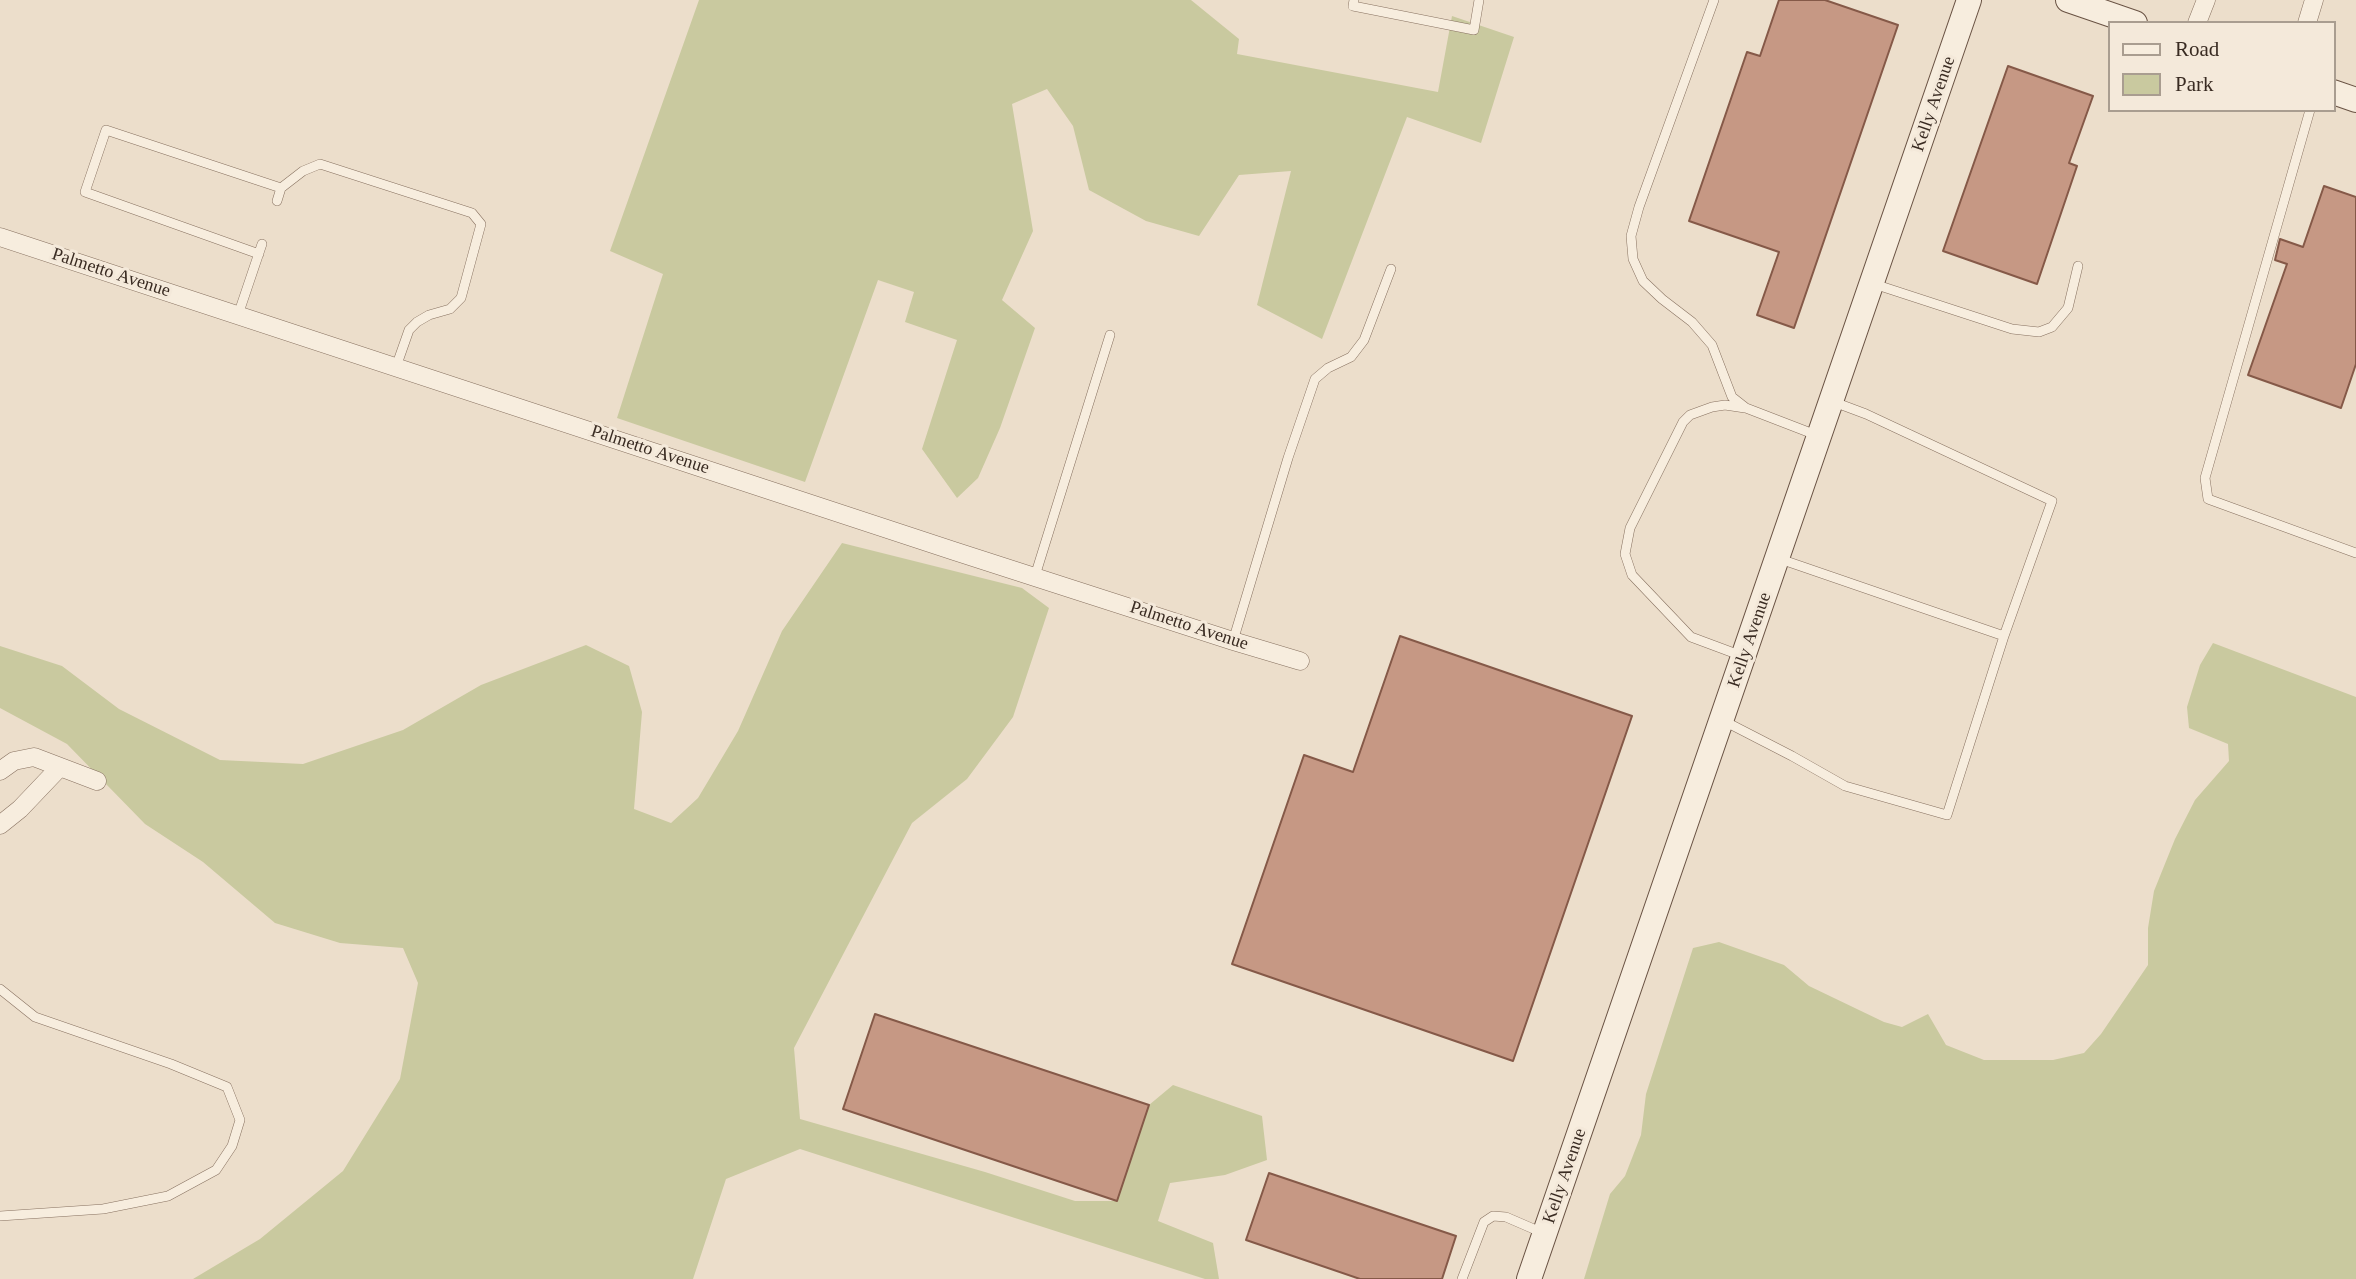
<!DOCTYPE html>
<style>
body{margin:0}
#map{position:relative;width:2356px;height:1279px;overflow:hidden;background:#ecdecb;font-family:"Times New Roman",serif}
canvas{display:block}
.legend{position:absolute;left:2108px;top:21px;width:228px;height:91px;box-sizing:border-box;background:#f4e9da;border:2px solid #a99d90;margin:0;padding:9px 12px;list-style:none;font-size:21px;color:#392b22}
.legend li{display:flex;align-items:center;gap:14px;height:35px}
.legend b{width:35px;border:2px solid #a99d90}
</style>
<div id="map">
<canvas width="2356" height="1279"></canvas>
<ul class="legend">
<li><b style="height:9px;background:#f7edde"></b>Road</li>
<li><b style="height:19px;background:#c9c99f"></b>Park</li>
</ul>
</div>
<script>
const ctx = document.querySelector('canvas').getContext('2d');
ctx.lineJoin = 'round';
function fillPath(path, color) { ctx.fillStyle = color; ctx.fill(path, 'evenodd'); }
const poly = rows => new Path2D(rows.map(r => 'M' + r).join(''));
function strokePath(path, color, width, dash) { ctx.strokeStyle = color; ctx.lineWidth = width; ctx.lineCap = dash ? 'butt' : 'round'; ctx.setLineDash(dash || []); ctx.stroke(path); }
function drawText(font, color, halo, rows, align = 'center') {
  ctx.font = font + ' "Times New Roman",serif'; ctx.lineWidth = 6; ctx.setLineDash([]); ctx.textBaseline = 'middle'; ctx.strokeStyle = halo; ctx.fillStyle = color; for (const [text, x, y, turn = 0] of rows) {
    ctx.save(); ctx.translate(x, y); ctx.rotate((+turn || 0) * Math.PI / 180); ctx.textAlign = isNaN(turn) ? turn : align; if (halo) ctx.strokeText(text, 0, 0); ctx.fillText(text, 0, 0); ctx.restore();
  }
}
fillPath(poly([
 [699,0,1191,0,1239,39,1237,54,1438,92,1452,16,1514,37,1481,143,1407,117,1322,339,1257,305,1291,171,1239,175,1199,236,1146,221,1089,190,1073,126,1047,89,1012,104,1033,231,1002,300,1035,328,1000,428,978,478,957,498,922,449,957,340,905,322,914,292,878,280,805,482,617,418,663,274,610,251],
 [842,543,1022,588,1049,608,1013,717,967,779,912,823,794,1048,800,1119,985,1172,1075,1201,1117,1201,1149,1105,1173,1085,1262,1116,1267,1160,1225,1175,1170,1183,1158,1221,1213,1243,1219,1279,1205,1279,800,1149,726,1179,693,1279,193,1279,260,1239,343,1171,400,1079,418,983,403,948,340,943,275,923,203,862,145,824,67,744,0,708,0,646,62,666,119,709,220,760,303,764,403,730,481,685,586,645,629,666,642,712,634,809,671,823,698,798,738,731,782,631],
 [2213,643,2356,697,2356,1279,1584,1279,1610,1194,1625,1176,1641,1135,1646,1094,1693,948,1719,942,1784,965,1809,986,1884,1022,1902,1027,1928,1014,1946,1045,1984,1060,2053,1060,2084,1053,2101,1034,2148,965,2148,928,2154,891,2175,839,2195,800,2229,761,2228,744,2189,728,2187,707,2200,665]
]), '#c9c99f');
const building = poly([
 [1779,0,1825,0,1898,25,1794,328,1757,315,1779,252,1689,221,1747,52,1760,56,1779,0],
 [2008,66,2093,96,2069,163,2077,166,2037,284,1943,251,2008,66],
 [2324,186,2356,197,2356,364,2341,408,2248,375,2287,264,2275,260,2280,239,2303,247,2324,186],
 [1400,636,1632,716,1513,1061,1232,964,1304,755,1353,772,1400,636],
 [875,1014,1149,1105,1117,1201,843,1109,875,1014],
 [1269,1173,1456,1236,1442,1279,1360,1279,1246,1240,1269,1173]
]);
fillPath(building, '#c69884');
strokePath(building, '#855948', 2);
const service = poly([
 [1354,0,1353,6,1474,30,1479,0],
 [1714,0,1639,207,1631,236,1633,259,1643,281,1662,299,1692,322,1712,345,1732,397,1746,408,1816,435],
 [2310,110,2205,478,2208,499,2356,553],
 [281,188,303,171,320,164,472,213,481,224,461,298,450,309,429,315,417,322,409,330,396,367],
 [259,254,85,192,106,130,281,188,277,201],
 [1874,284,2012,329,2039,332,2052,327,2068,308,2078,266],
 [238,315,262,244],
 [1834,402,1866,414,2052,501,2004,636],
 [1035,576,1110,335],
 [1233,641,1288,458,1315,379,1328,368,1351,357,1364,340,1391,269],
 [1742,656,1691,637,1632,575,1625,554,1630,528,1683,422,1690,415,1712,407,1725,405,1745,408],
 [1724,721,1792,756,1845,786,1947,815,2004,636,1780,559],
 [0,989,35,1017,171,1064,227,1087,240,1120,232,1146,216,1170,168,1196,103,1209,0,1216],
 [1462,1279,1484,1222,1493,1216,1506,1217,1543,1233]
]);
const minor = poly([
 [2197,23,2206,0],
 [2307,23,2314,0],
 [0,237,954,551,1233,641,1300,661],
 [0,771,14,761,34,757,97,781],
 [0,825,20,809,59,768]
]);
const secondary = poly([
 [2068,0,2135,23],
 [2333,92,2356,100],
 [1529,1279,1969,0]
]);
strokePath(service, '#877160', 10);
strokePath(minor, '#877160', 19);
strokePath(secondary, '#695243', 26);
strokePath(service, '#f7edde', 9);
strokePath(minor, '#f7edde', 18);
strokePath(secondary, '#f7edde', 24);
drawText('18px', '#392b22', '#f4e9da', [
 ["Kelly Avenue",1934,104,-71],
 ["Palmetto Avenue",111,273,18],
 ["Palmetto Avenue",650,450,18],
 ["Palmetto Avenue",1189,626,18],
 ["Kelly Avenue",1750,640,-71],
 ["Kelly Avenue",1565,1176,-71]
]);
</script>
